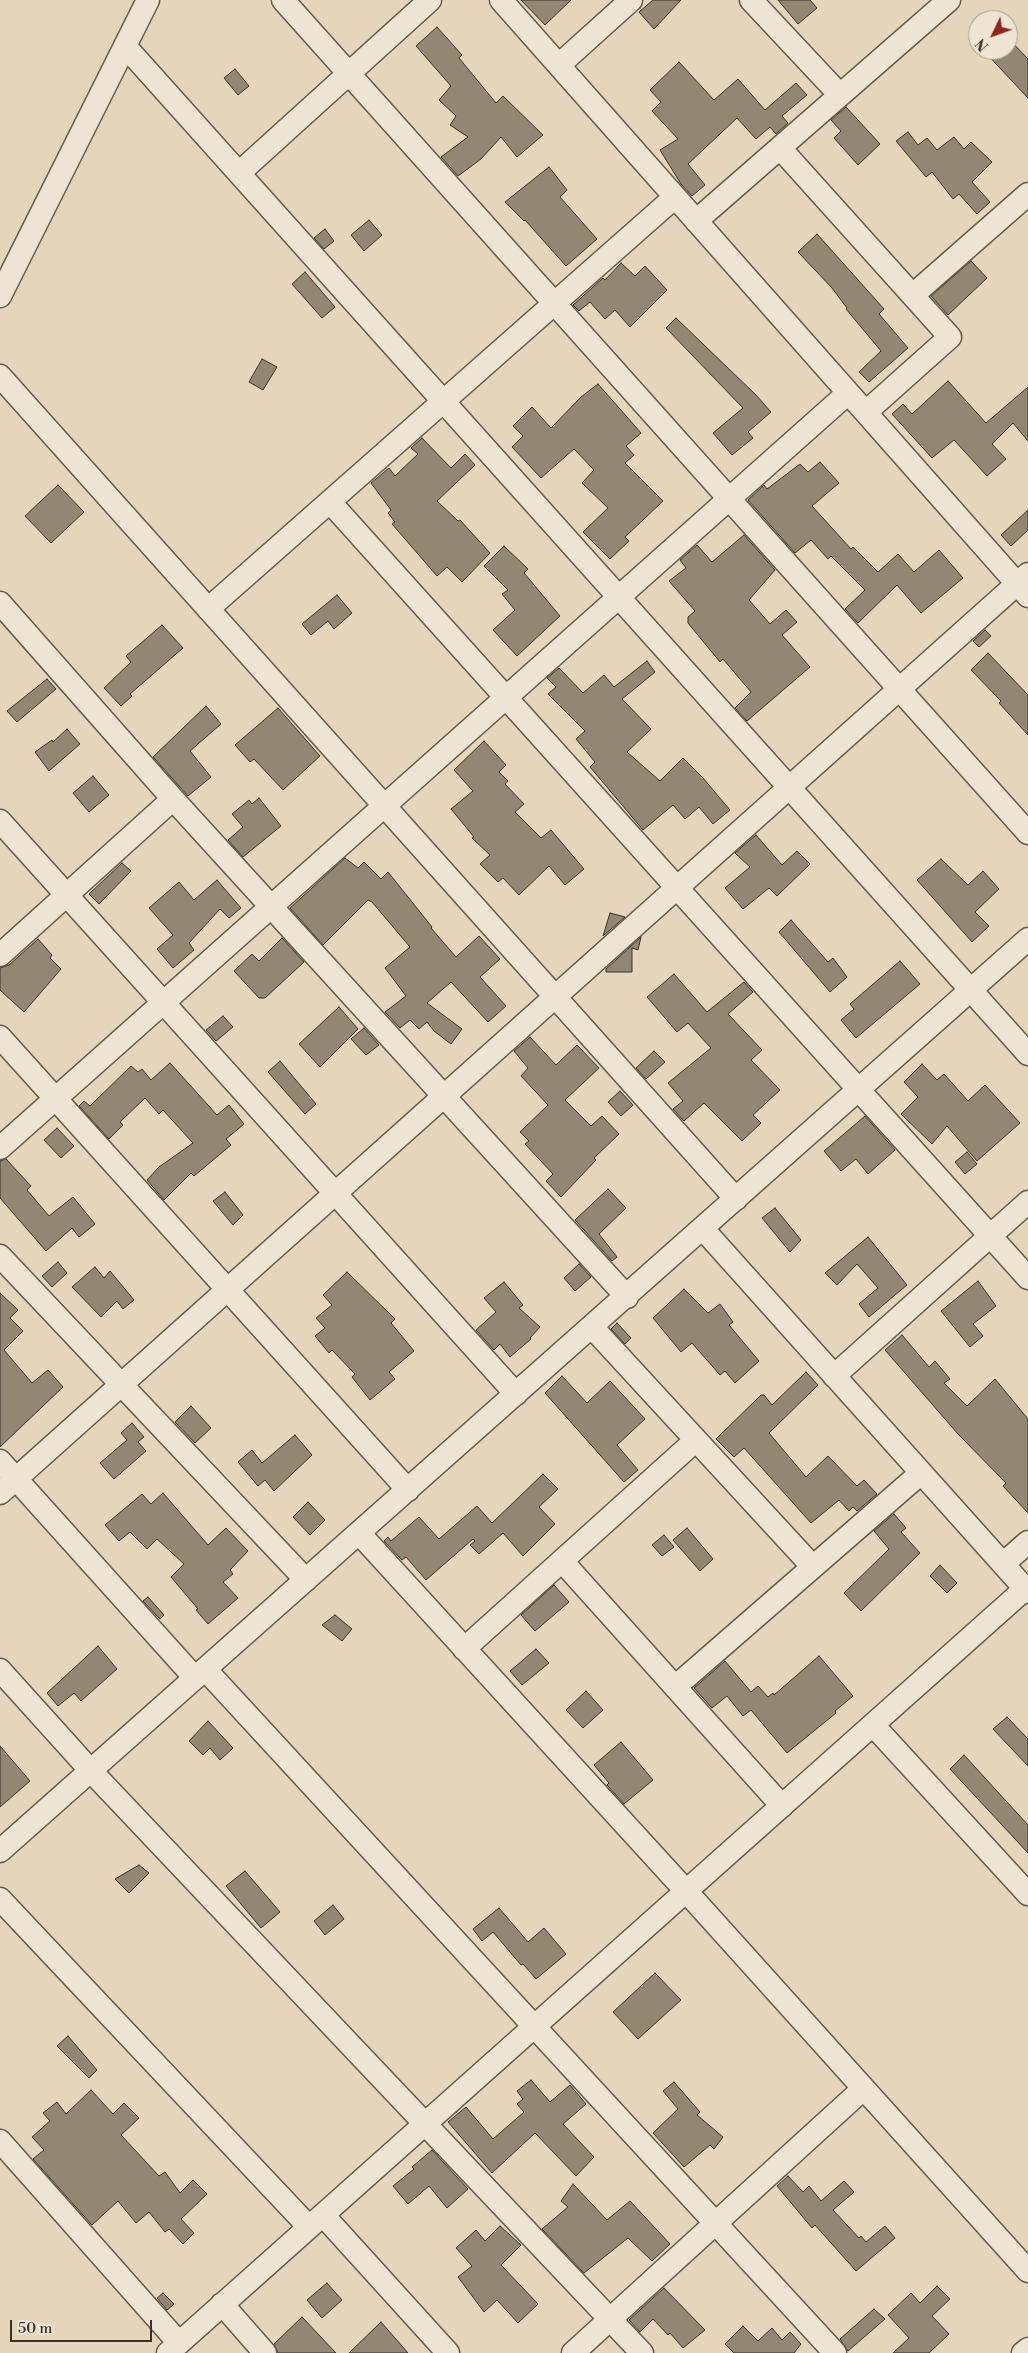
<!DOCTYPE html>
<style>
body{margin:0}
#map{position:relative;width:1028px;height:2353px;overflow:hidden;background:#e5d6bb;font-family:"Libre Bodoni",serif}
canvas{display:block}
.north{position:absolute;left:968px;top:10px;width:50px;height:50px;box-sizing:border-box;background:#eee4d3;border:1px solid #a69c8e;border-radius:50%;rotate:228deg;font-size:14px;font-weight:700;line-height:20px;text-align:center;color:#3a3127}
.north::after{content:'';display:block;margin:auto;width:18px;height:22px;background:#8f2418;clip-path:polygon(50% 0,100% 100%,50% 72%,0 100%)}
.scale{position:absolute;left:10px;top:2320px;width:142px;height:22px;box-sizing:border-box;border:2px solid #3a3127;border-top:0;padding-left:6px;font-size:15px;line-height:18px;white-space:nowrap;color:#3a3127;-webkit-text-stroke:4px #eee4d3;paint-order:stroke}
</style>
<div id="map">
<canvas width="1028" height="2353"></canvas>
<div class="north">N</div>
<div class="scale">50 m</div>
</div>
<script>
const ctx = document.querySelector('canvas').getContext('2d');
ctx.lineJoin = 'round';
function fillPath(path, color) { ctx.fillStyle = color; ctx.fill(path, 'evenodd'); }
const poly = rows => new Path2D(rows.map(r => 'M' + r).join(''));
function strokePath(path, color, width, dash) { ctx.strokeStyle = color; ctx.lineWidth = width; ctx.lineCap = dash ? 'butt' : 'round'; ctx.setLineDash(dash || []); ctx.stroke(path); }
const building = poly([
 [521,0,571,0,545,25,521,0],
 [653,0,681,0,654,29,639,12,653,0],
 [778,0,810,0,817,8,798,24,778,0],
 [437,27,462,55,459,58,496,103,503,96,543,135,517,157,501,137,481,159,458,176,441,157,468,137,450,125,456,116,439,100,451,86,416,46,437,27],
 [1008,38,1028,59,1028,98,983,50,1008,50,1008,38],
 [679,62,714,100,738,79,765,110,796,83,807,95,782,116,788,123,776,134,770,127,756,139,737,118,688,164,705,185,692,196,681,184,660,150,678,139,652,111,661,102,650,90,679,62],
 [235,69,249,86,238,95,224,78,235,69],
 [846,107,880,144,858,165,834,138,841,131,831,120,846,107],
 [908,132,918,145,927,138,937,150,954,137,964,149,971,142,992,162,972,182,990,202,977,214,959,194,953,199,932,172,926,177,896,141,908,132],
 [549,167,567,190,560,197,597,239,566,266,525,220,524,221,505,202,549,167],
 [369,220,382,235,364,251,351,235,369,220],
 [325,229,334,241,324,249,314,238,325,229],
 [817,234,884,309,879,314,908,348,869,382,859,372,881,351,846,309,847,308,832,288,798,252,817,234],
 [971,261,987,278,948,315,931,296,971,261],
 [621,263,635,276,645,266,667,290,630,327,615,310,605,319,590,302,579,311,573,305,603,278,605,280,621,263],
 [305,272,335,307,322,318,292,284,305,272],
 [676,318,756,395,771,412,748,432,753,438,732,455,713,433,743,408,666,328,676,318],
 [262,359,277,367,263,390,249,382,262,359],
 [948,381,986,423,1028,387,1028,441,1013,423,992,444,1006,459,987,476,954,440,932,458,892,414,903,404,912,414,948,381],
 [598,384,641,433,626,446,634,455,625,463,663,501,625,537,629,541,610,559,583,532,608,508,582,483,594,470,574,449,541,478,512,447,523,436,513,426,532,407,551,428,581,397,598,384],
 [422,438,451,468,465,454,475,465,437,501,458,521,460,520,490,553,462,582,447,567,437,576,392,524,395,522,388,513,391,510,371,483,389,468,395,476,418,454,411,448,422,438],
 [820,462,839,483,812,506,851,549,853,547,878,572,898,554,914,572,939,550,963,578,921,613,897,585,858,623,845,609,865,590,831,556,828,559,811,540,795,553,748,500,764,485,767,489,800,464,808,472,820,462],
 [58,485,84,512,51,543,25,516,58,485],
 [1028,510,1028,530,1011,546,1001,535,1028,510],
 [744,535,775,570,749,600,770,624,786,610,797,622,782,635,810,667,747,721,735,708,751,692,723,659,720,662,688,623,688,617,695,611,669,581,686,568,680,560,697,545,712,562,744,535],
 [504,546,528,569,524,573,560,616,517,656,493,630,515,610,502,594,508,590,484,566,504,546],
 [337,595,352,613,334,629,328,621,311,635,302,624,337,595],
 [162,625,183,648,130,694,132,696,121,706,104,688,131,662,126,656,162,625],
 [985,630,991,636,979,647,973,641,985,630],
 [988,653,1028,695,1028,735,999,703,1001,701,971,670,988,653],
 [647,661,655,672,622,699,651,729,627,752,660,781,683,758,703,778,730,810,713,824,699,807,685,819,673,805,643,830,590,767,595,762,576,739,585,731,548,694,556,687,547,678,559,668,583,693,604,675,614,687,647,661],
 [47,679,56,689,17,722,7,711,47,679],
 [206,706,221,724,190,751,211,777,188,796,153,757,206,706],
 [278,708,320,756,283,790,254,759,250,762,235,745,278,708],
 [67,729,80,744,49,771,35,752,52,740,53,742,67,729],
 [484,741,506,765,499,772,508,781,505,784,524,804,515,812,541,838,551,830,584,869,565,885,549,866,519,895,503,878,498,882,480,864,490,855,472,838,474,837,451,809,473,791,454,770,484,741],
 [93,776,109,795,89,812,73,793,93,776],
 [259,798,281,826,243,857,228,840,243,827,232,814,249,800,252,804,259,798],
 [756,835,782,865,797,851,810,864,777,896,769,888,743,909,725,888,750,867,735,853,756,835],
 [345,858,358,868,364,862,381,879,388,872,432,927,431,928,456,957,479,936,500,959,480,977,506,1006,488,1022,451,982,427,1003,462,1029,451,1044,434,1031,427,1022,419,1029,410,1020,400,1028,385,1012,406,996,385,968,410,947,372,902,368,900,323,945,290,908,345,858],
 [941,859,968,885,983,871,999,889,975,912,989,926,972,942,917,880,941,859],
 [122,863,131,871,99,904,89,894,122,863],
 [217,880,241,908,229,918,220,909,189,943,194,950,173,968,157,949,173,935,149,908,179,882,194,900,217,880],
 [610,913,625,917,603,936,610,913],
 [791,920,828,962,833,958,847,977,830,992,779,932,791,920],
 [641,937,638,950,632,948,632,972,606,972,606,969,641,937],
 [282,938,304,962,265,998,259,998,234,971,252,954,259,961,282,938],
 [38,939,52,955,50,958,61,969,24,1012,0,990,0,968,9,965,38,939],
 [900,961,920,984,856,1038,841,1020,854,1009,850,1004,900,961],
 [674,974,707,1012,744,982,753,992,728,1014,762,1050,751,1060,780,1090,753,1115,761,1123,742,1141,704,1103,684,1121,673,1109,683,1101,668,1083,711,1048,688,1023,677,1032,647,997,674,974],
 [339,1007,358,1029,320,1067,299,1044,339,1007],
 [223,1016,233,1027,216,1041,206,1030,223,1016],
 [364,1028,379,1045,366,1055,351,1039,364,1028],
 [530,1037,556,1065,577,1045,599,1068,565,1100,591,1126,602,1116,619,1134,594,1158,596,1160,561,1197,546,1181,553,1174,525,1144,529,1141,520,1132,548,1105,521,1076,528,1068,514,1051,530,1037],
 [654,1051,665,1062,646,1079,636,1068,654,1051],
 [280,1061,316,1104,305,1114,268,1072,280,1061],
 [170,1063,217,1115,229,1105,244,1124,226,1139,231,1145,194,1176,191,1173,164,1200,147,1180,159,1167,193,1143,163,1110,159,1114,145,1098,120,1122,123,1125,109,1139,79,1106,84,1101,90,1106,131,1066,138,1072,142,1069,151,1080,170,1063],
 [922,1064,937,1080,944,1074,968,1101,985,1085,1020,1123,977,1161,947,1126,932,1144,901,1114,918,1097,904,1082,922,1064],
 [620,1091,633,1105,621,1116,608,1102,620,1091],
 [865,1116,895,1150,868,1174,856,1159,841,1171,824,1151,865,1116],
 [57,1128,74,1146,61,1158,44,1140,57,1128],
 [967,1152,977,1164,965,1174,955,1162,967,1152],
 [6,1159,31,1186,27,1190,49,1216,73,1197,95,1224,79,1237,72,1228,46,1251,0,1198,0,1161,6,1159],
 [608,1189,626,1208,599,1234,617,1257,612,1261,575,1220,608,1189],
 [225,1192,243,1215,233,1225,213,1201,225,1192],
 [775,1208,801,1240,790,1252,762,1218,775,1208],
 [868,1237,907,1285,869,1317,859,1304,878,1288,857,1264,837,1285,825,1273,868,1237],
 [58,1262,67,1273,52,1287,42,1276,58,1262],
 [579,1264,591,1277,575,1291,564,1278,579,1264],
 [95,1267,104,1278,110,1271,134,1300,123,1309,117,1301,101,1317,72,1287,95,1267],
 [347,1272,395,1319,391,1323,414,1351,389,1372,395,1379,370,1400,352,1377,355,1374,332,1350,329,1353,315,1336,325,1328,316,1318,332,1305,323,1295,347,1272],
 [978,1281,996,1306,973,1324,983,1336,970,1347,941,1311,978,1281],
 [504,1282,523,1305,519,1308,540,1327,530,1338,531,1339,510,1357,500,1344,494,1350,476,1330,496,1312,484,1298,504,1282],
 [684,1289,708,1313,720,1304,733,1322,729,1325,759,1361,735,1383,725,1371,720,1375,692,1343,681,1352,653,1318,684,1289],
 [0,1293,18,1310,10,1318,23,1331,4,1350,32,1383,48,1370,63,1387,0,1447,0,1293],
 [617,1323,631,1338,625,1344,611,1329,617,1323],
 [902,1335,929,1367,935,1361,950,1379,944,1383,967,1406,995,1379,1028,1419,1028,1513,1003,1486,1006,1483,958,1434,885,1350,902,1335],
 [806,1372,818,1385,769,1433,806,1477,828,1456,857,1486,864,1480,877,1494,857,1511,853,1507,849,1511,839,1500,811,1523,744,1448,734,1457,716,1439,761,1395,764,1395,772,1405,806,1372],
 [562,1376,587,1403,610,1381,645,1419,617,1445,638,1470,624,1482,545,1393,562,1376],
 [191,1406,211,1428,195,1443,175,1422,191,1406],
 [132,1423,144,1437,138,1442,146,1451,114,1479,100,1463,127,1440,121,1433,132,1423],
 [295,1435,312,1455,274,1491,265,1480,258,1486,238,1462,252,1450,262,1463,295,1435],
 [543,1474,558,1489,539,1507,555,1524,523,1556,503,1533,479,1554,470,1545,475,1541,473,1539,426,1580,406,1557,402,1560,384,1541,388,1537,391,1541,419,1517,439,1539,477,1506,492,1523,543,1474],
 [163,1493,208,1545,226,1528,248,1551,230,1570,233,1574,223,1582,238,1598,208,1624,196,1610,198,1609,171,1577,184,1564,157,1539,147,1549,130,1532,119,1541,105,1525,142,1494,151,1504,163,1493],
 [308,1502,325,1520,310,1535,293,1517,308,1502],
 [894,1514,906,1528,901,1532,920,1553,861,1611,844,1593,889,1549,874,1531,894,1514],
 [687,1528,713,1559,700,1571,673,1540,687,1528],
 [664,1535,674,1547,662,1556,652,1545,664,1535],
 [940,1565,957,1583,947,1593,930,1576,940,1565],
 [554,1585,569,1602,535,1631,521,1615,554,1585],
 [148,1597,164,1615,160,1619,143,1601,148,1597],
 [335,1615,352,1629,342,1641,322,1625,335,1615],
 [98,1646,117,1669,81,1701,74,1693,58,1706,47,1693,98,1646],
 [536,1649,549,1663,522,1685,510,1671,536,1649],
 [819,1656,853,1696,835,1711,836,1713,787,1753,751,1710,743,1716,727,1696,712,1708,694,1688,725,1661,751,1692,758,1686,768,1697,773,1693,774,1695,819,1656],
 [586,1691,603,1710,583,1728,566,1710,586,1691],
 [1007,1717,1028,1739,1028,1766,993,1729,1007,1717],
 [208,1721,233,1748,220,1760,210,1748,203,1755,189,1741,208,1721],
 [621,1742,653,1780,624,1804,607,1785,609,1783,594,1765,621,1742],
 [0,1746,30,1781,0,1807,0,1746],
 [964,1755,1028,1825,1028,1853,950,1769,964,1755],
 [139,1865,149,1873,129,1893,115,1879,139,1865],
 [245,1871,280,1912,261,1928,226,1886,245,1871],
 [333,1905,344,1919,325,1935,314,1921,333,1905],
 [499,1908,528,1942,544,1928,566,1954,536,1979,523,1964,521,1965,493,1932,482,1941,473,1929,499,1908],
 [655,1973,681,2000,638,2039,613,2012,655,1973],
 [68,2036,97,2070,89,2078,57,2046,68,2036],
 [531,2080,550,2102,570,2085,586,2104,563,2124,594,2157,576,2176,535,2133,492,2173,448,2122,466,2107,493,2139,524,2112,517,2104,523,2099,517,2091,531,2080],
 [674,2082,700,2112,697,2115,723,2137,714,2149,710,2145,684,2167,653,2133,678,2109,663,2091,674,2082],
 [91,2090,113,2114,124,2103,139,2118,121,2135,159,2176,165,2172,180,2193,193,2180,207,2194,181,2219,194,2233,183,2244,169,2229,165,2232,149,2212,136,2223,118,2201,92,2225,33,2159,44,2150,32,2137,50,2121,43,2113,57,2102,66,2114,91,2090],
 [432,2150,468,2189,447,2208,429,2186,408,2204,393,2186,414,2169,412,2167,432,2150],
 [788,2176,803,2192,809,2186,821,2201,844,2181,854,2192,833,2210,859,2238,861,2236,866,2242,885,2226,895,2238,856,2271,815,2225,812,2228,777,2186,788,2176],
 [573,2184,607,2220,630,2201,670,2244,652,2261,628,2238,584,2273,542,2229,568,2207,561,2201,573,2184],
 [500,2226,521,2245,501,2265,538,2304,518,2323,497,2300,484,2312,458,2277,472,2266,456,2248,476,2230,485,2241,500,2226],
 [327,2283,342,2300,322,2318,307,2300,327,2283],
 [937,2286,950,2299,932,2316,949,2334,929,2353,893,2353,909,2338,888,2315,911,2293,920,2303,937,2286],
 [664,2288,705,2330,683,2348,670,2333,668,2335,653,2319,640,2332,629,2320,664,2288],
 [163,2293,174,2304,167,2310,157,2298,163,2293],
 [874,2309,885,2319,848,2351,840,2339,874,2309],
 [302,2317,336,2353,278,2353,274,2344,302,2317],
 [381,2322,408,2353,349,2353,381,2322],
 [743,2326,758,2341,772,2328,782,2340,790,2332,801,2344,794,2353,734,2353,725,2344,743,2326]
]);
fillPath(building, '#938774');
strokePath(building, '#3a3127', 1);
const minor = poly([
 [283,0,1028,833],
 [501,0,1028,596],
 [751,0,840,95],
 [125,46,1028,1054],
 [559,65,631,0],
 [780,148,950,337,866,412],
 [239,173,430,0],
 [696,221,949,0],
 [913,295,1028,194],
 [0,296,148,0],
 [0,376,736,1199],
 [330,502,1028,1278],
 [0,603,173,799,627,1297],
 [208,609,675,197],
 [0,821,516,1394],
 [0,955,173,799],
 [0,1037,408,1490],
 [0,1148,848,393],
 [703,1229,1028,1592],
 [0,1256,306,1580],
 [592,1327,813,1567],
 [834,1376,1028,1202],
 [0,1461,195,1678],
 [0,1493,1028,574],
 [359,1533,686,1891,1028,2271],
 [562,1561,782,1806],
 [1003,1564,1028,1542],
 [464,1649,696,1440],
 [205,1669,835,2353],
 [0,1670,91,1771,642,2353],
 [675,1687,921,1473],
 [873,1725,1028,1894],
 [0,1851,1028,939],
 [0,1899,309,2227],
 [0,2141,179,2343],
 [323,2215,448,2353],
 [222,2304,265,2353],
 [168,2353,1025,1589],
 [573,2353,863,2089],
 [1023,2353,1028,2349]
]);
strokePath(minor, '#655a4c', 25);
strokePath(minor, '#eee4d3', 22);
</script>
